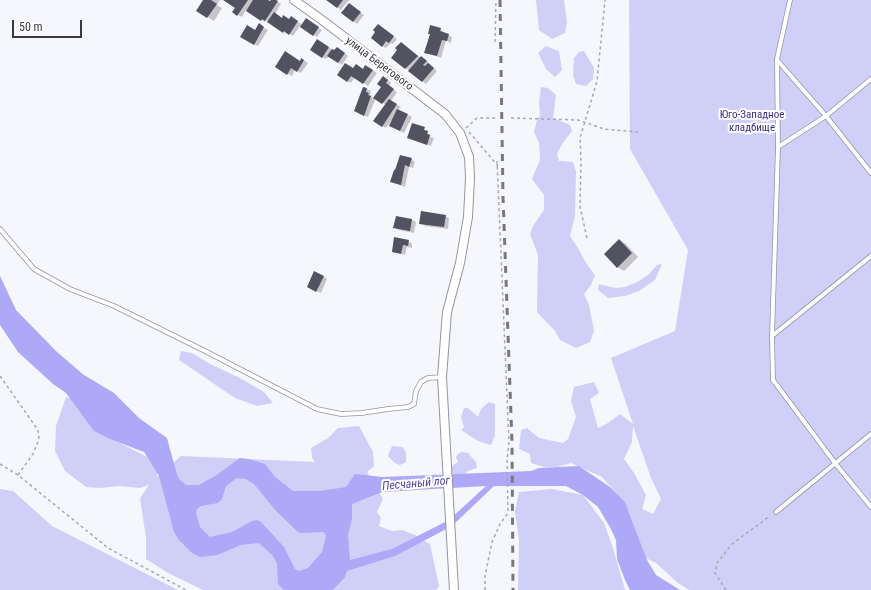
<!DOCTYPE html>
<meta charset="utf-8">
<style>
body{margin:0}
#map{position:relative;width:871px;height:590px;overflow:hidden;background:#f6f6fd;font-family:"Roboto Condensed",sans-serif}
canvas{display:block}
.scale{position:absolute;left:12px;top:20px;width:70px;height:18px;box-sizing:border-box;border:2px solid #39393f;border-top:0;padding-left:5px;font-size:12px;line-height:14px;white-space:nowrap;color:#39393f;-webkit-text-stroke:3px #fff;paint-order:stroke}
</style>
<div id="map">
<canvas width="871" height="590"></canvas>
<div class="scale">50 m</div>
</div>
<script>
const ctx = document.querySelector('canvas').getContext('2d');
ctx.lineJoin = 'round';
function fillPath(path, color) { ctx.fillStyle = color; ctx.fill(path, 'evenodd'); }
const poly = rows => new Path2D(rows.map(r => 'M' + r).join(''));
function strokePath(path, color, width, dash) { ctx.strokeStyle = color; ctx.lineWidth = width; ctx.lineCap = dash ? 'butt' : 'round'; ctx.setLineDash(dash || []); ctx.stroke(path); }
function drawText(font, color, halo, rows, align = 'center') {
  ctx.font = font + ' "Roboto Condensed",sans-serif'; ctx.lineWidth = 4; ctx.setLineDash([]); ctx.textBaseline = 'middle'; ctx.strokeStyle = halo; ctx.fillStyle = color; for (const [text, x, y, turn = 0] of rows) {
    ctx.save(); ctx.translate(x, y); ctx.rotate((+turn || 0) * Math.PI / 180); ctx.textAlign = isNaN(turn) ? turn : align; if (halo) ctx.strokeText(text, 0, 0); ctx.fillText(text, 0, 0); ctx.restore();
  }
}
fillPath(poly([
 [536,0,564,0,567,22,565,33,552,39,539,30],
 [629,0,871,0,871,590,689,590,678,583,656,563,646,558,629,512,617,494,602,477,571,463,557,467,544,467,531,463,530,454,519,449,521,430,527,428,539,438,563,443,568,439,576,417,571,401,574,387,594,382,599,393,590,399,598,428,608,423,620,414,633,424,611,358,675,331,688,250,630,149],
 [633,426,651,478,661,499,653,514,642,509,646,495,634,473,624,459,632,442],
 [546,46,559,51,562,70,555,77,546,69,538,53],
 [584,51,594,68,593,79,586,86,576,84,573,75,574,58,579,52],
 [541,87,548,88,556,95,553,118,570,125,572,131,562,144,557,154,559,161,573,162,576,171,575,216,570,236,578,248,586,263,595,275,591,285,584,294,589,305,594,331,590,342,576,348,560,340,555,331,537,312,538,255,530,234,533,226,544,210,544,195,532,179,540,160,539,143,534,132,537,120,540,115,539,102],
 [662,264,655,280,639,291,625,296,608,298,598,290,599,284,615,288,625,287,637,282,648,275,657,265],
 [181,351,192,353,210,364,240,378,264,392,273,403,257,406,235,398,179,360],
 [66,397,71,399,93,429,147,457,157,471,157,477,181,456,315,462,312,458,311,448,328,438,338,428,359,426,373,452,374,466,367,472,383,499,377,512,381,518,379,526,392,531,402,530,415,535,430,544,439,586,436,590,203,590,168,573,146,559,146,538,140,498,149,485,140,488,118,486,101,488,86,487,65,471,55,451,56,426],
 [489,402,495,404,495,435,491,445,478,441,461,430,464,427,461,417,464,408,468,408,478,417,481,409],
 [392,446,403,447,406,453,406,462,400,465,395,463,388,456],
 [462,452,468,453,476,462,477,468,468,471,463,476,456,476,450,471,453,465,458,462,456,457,458,454],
 [0,489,13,491,52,526,178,590,0,590],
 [552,489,583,495,604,523,613,548,625,590,518,590,519,540,515,511,519,492]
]), '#d0cff7');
fillPath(poly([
 [0,276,16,310,57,352,84,375,114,393,139,418,167,438,176,471,179,479,186,485,199,485,215,476,240,458,249,459,265,464,275,477,293,491,320,491,346,487,355,474,382,477,531,471,539,468,579,466,610,487,625,502,647,560,656,575,680,590,630,590,625,580,617,559,616,540,611,529,598,507,583,495,566,486,494,486,452,526,395,556,347,571,345,577,333,590,284,590,278,584,277,564,273,556,259,543,241,545,217,555,200,557,192,553,179,540,174,532,159,476,144,452,110,439,94,431,66,393,53,384,18,352,0,325],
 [237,478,246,479,254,484,277,512,297,531,301,533,324,532,326,536,322,552,308,568,299,571,295,569,284,547,261,522,257,520,252,521,232,532,210,537,200,527,196,513,197,509,201,506,218,503,222,499,226,486],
 [486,486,449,520,392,549,350,560,348,535,352,519,352,504,382,492]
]), '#ada9f6');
fillPath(poly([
 [204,0,220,0,217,5,222,8,214,21,197,11],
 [224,0,267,0,271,2,272,0,275,0,281,4,275,14,282,19,295,20,303,25,310,22,322,30,317,37,300,26,293,36,288,33,287,34,268,22,266,20,265,22,246,10,242,17,233,12,236,8],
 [327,0,349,0,341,10],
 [353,7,364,15,357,24,353,21],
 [259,25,268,30,258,46,241,37,255,31],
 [382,28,397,39,393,44,391,43,386,48,382,46],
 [440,29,444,32,444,33,452,37,451,43,446,41,441,58,425,52],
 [321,43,335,51,341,50,348,56,342,65,329,56,326,59,322,57],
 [405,46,421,58,421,57,425,59,437,71,426,84,406,68],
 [302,59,308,63,301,73,295,70,292,76,276,67,300,62],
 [370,68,377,73,368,86,355,77,351,83,347,81,354,69,363,70],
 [387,79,391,83,389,86,397,92,391,101,401,107,398,110,412,117,404,133,394,128,392,120,386,128,382,126,386,105,376,98,368,117,359,113,364,88,371,91,370,95,374,99],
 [413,125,428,131,428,133,431,135,430,137,434,138,431,146,408,138],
 [411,159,415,162,413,168,409,167,405,187,391,182,396,172],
 [445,216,449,218,448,229,425,226,421,223],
 [412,220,416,222,414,233,398,230,394,227],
 [619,240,626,244,638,257,624,271,617,267],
 [408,241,412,244,412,248,407,247,405,255,393,251],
 [323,276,327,279,321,293,312,289]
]), '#0003');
fillPath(poly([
 [203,0,211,0,217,4,207,18,196,11],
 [223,0,248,0,237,16,232,12,235,8],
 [253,0,268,0,270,1,271,0,276,0,278,1,265,21,262,19,261,21,246,11],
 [326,0,343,0,337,8],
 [349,3,361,12,353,22,341,13],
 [274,12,282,18,283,15,289,19,291,16,298,21,289,35,284,31,283,33,267,22],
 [306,18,319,27,313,36,300,27],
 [259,23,264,27,254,45,240,37,247,25,255,30],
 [378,24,394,36,389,43,386,41,382,47,371,38,375,32,373,30],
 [430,25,441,28,440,31,449,34,447,41,442,40,437,56,424,53,430,34,428,34],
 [317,39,329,47,322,58,310,50],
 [401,42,418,56,405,69,391,58,397,50,395,48],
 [337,47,345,53,338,63,327,56,332,49,334,50],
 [285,51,300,61,301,58,304,60,297,72,291,68,287,75,275,67],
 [421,56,427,61,423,65,425,66,428,63,434,68,422,82,408,71],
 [345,63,353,68,356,64,363,69,365,65,373,70,363,84,351,76,347,82,337,75],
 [383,76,388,80,386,83,394,89,382,104,373,98,381,87,377,84],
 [363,87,367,88,366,92,369,93,368,95,371,96,364,116,354,111],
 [389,99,397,104,382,127,373,121],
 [397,109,408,114,400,131,389,126],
 [412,123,425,127,424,130,428,131,427,134,430,135,427,145,407,138],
 [400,155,412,158,409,167,405,165,401,185,390,182,394,170,395,170],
 [421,211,446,215,444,227,419,224],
 [396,216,412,219,410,231,393,228],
 [394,237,409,240,408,246,403,245,401,254,392,252],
 [619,239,632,253,617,268,604,254],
 [314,271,324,276,316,292,307,287]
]), '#525260');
const service = poly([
 [790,0,777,59,778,147,772,336,773,380,835,463,871,507],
 [777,60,826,116,871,173],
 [778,147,826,116,871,79],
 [0,229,34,269,70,289,114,306,205,351,317,409,341,414,362,413,388,409,408,407,414,404,416,391,421,382,428,378,442,377],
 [772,336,871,256],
 [776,512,871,434]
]);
const minor = poly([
 [294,0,322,20,445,114,460,133,469,157,470,178,468,217,460,263,447,312,442,377,454,590]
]);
strokePath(service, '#9494a3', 5.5);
strokePath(minor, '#9494a3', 10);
strokePath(poly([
 [495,42,496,0],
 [511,118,578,120,604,129,638,132],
 [466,128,477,118,497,118],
 [469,132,498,166],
 [587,238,580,207,581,162,580,138,597,81,605,0],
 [0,376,38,430,39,439,33,454,18,475,108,548,186,590],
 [0,464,18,475],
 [485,590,485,576,492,542,500,524,508,513,507,461,509,442,497,161],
 [726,590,715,573,717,563,732,544,770,516]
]), '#a7a7ad', 1.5, [3, 3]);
strokePath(service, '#fff', 4);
strokePath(minor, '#fff', 8);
strokePath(poly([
 [500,0,503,197,512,443,513,590]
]), '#77777d', 3, [7, 7]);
drawText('11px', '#39393f', '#fff', [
 ["улица Берегового",379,64,37]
]);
drawText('11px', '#3e2f86', '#fff', [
 ["Юго-Западное",752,115],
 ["кладбище",752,128]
]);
drawText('italic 12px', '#52459e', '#fff', [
 ["Песчаный лог",416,484,-5]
]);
</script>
